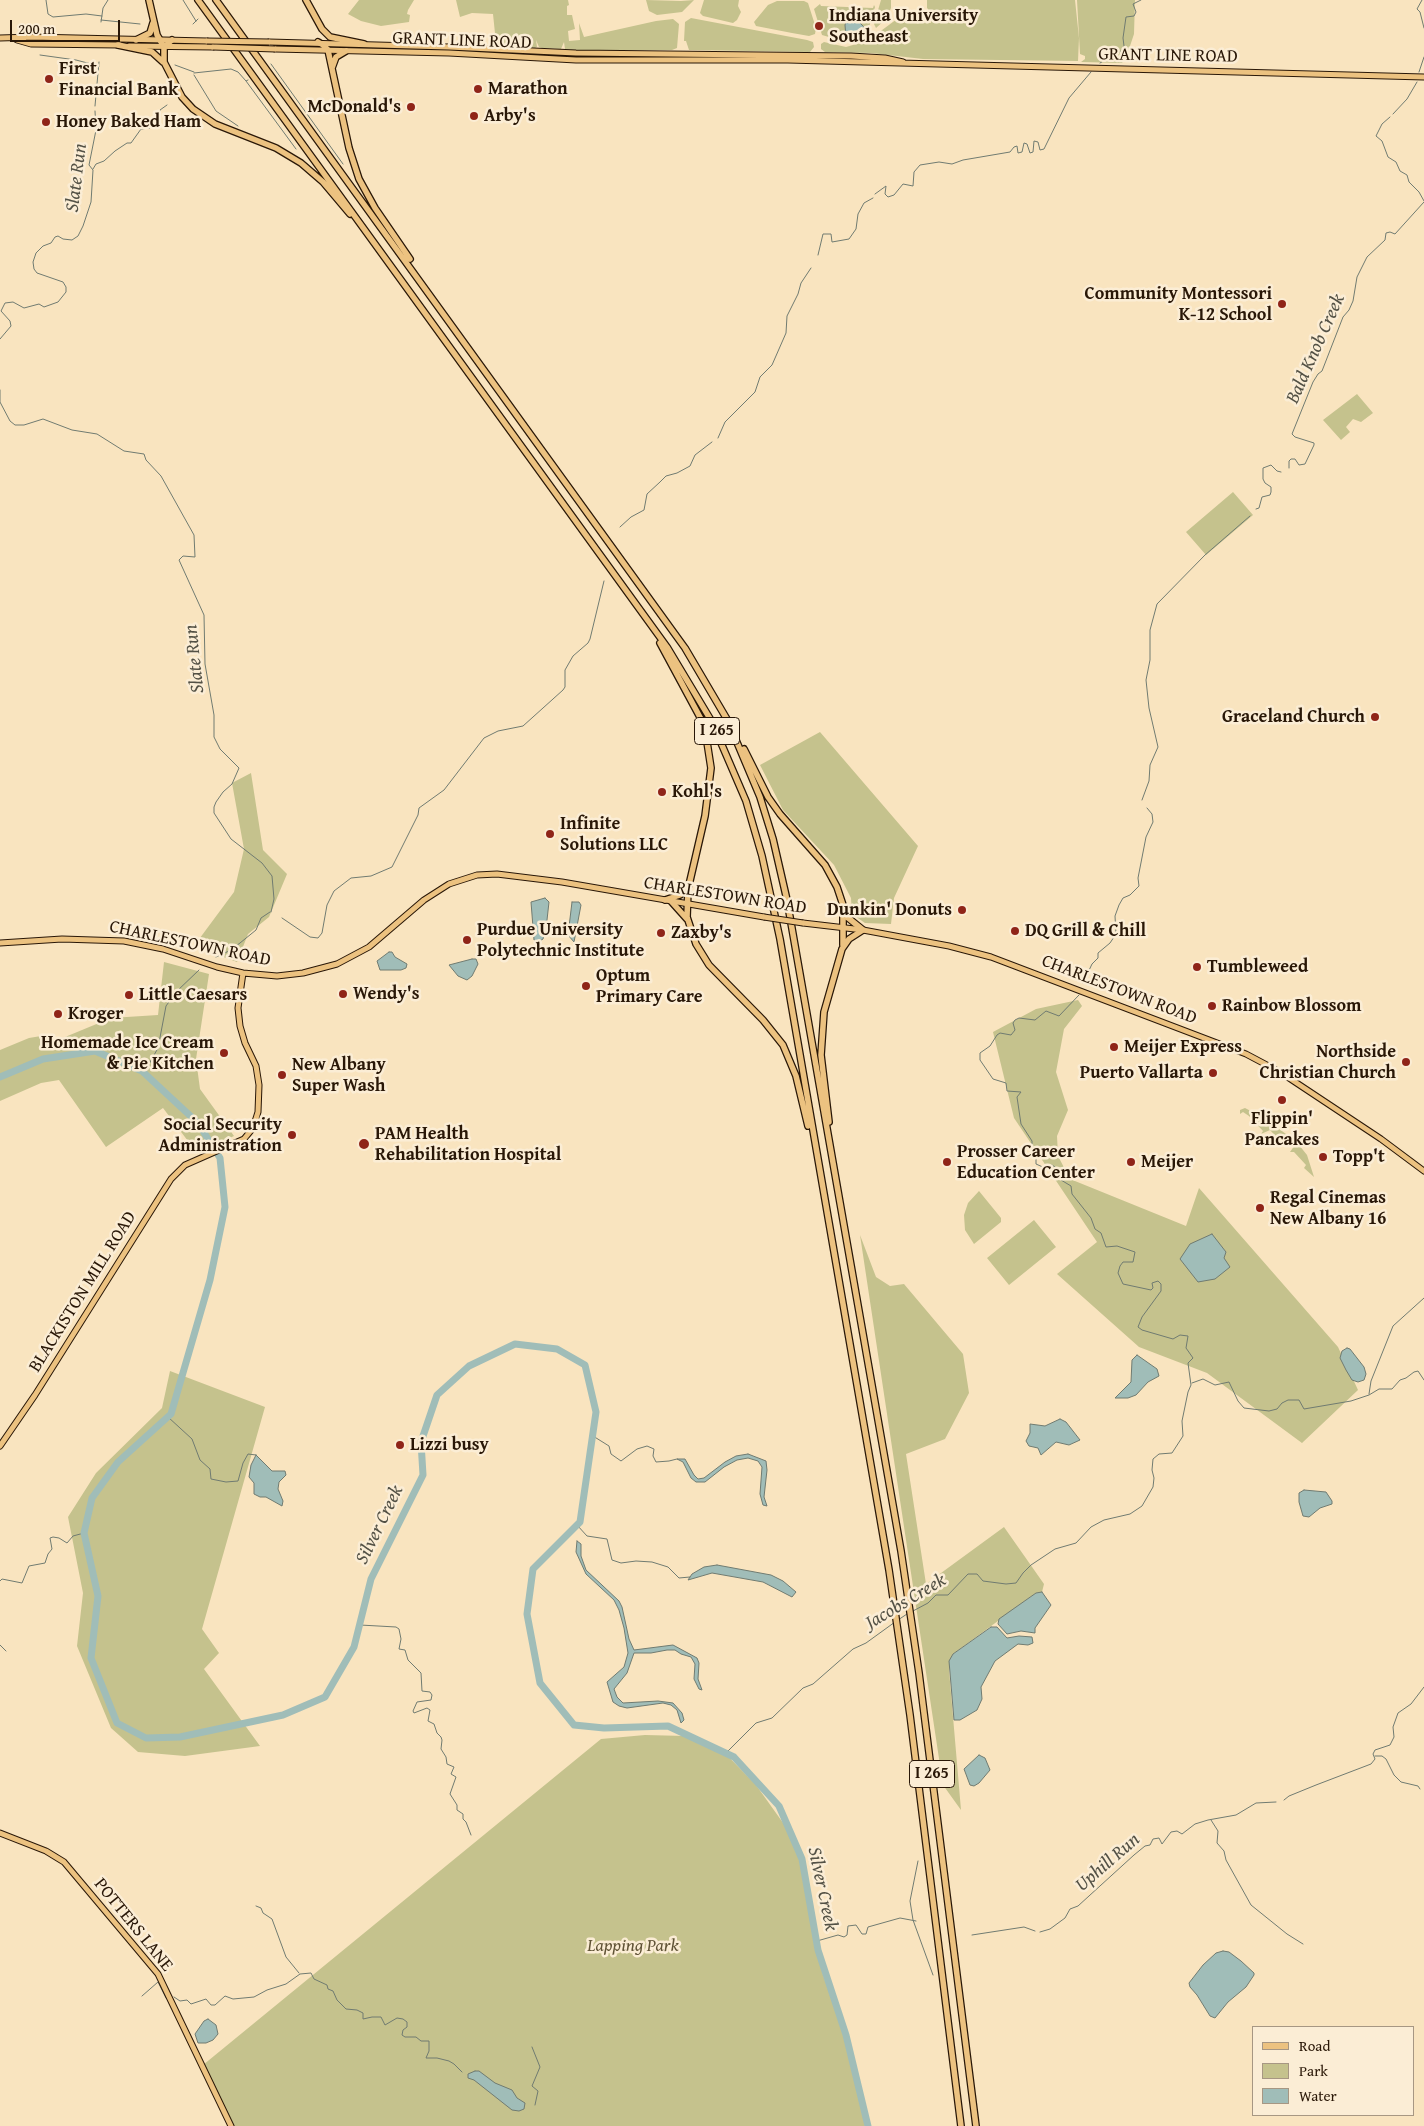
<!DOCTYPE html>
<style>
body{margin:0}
#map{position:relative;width:1424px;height:2126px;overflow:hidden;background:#f9e4bf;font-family:"Gentium Book Plus",serif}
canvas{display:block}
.legend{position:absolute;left:1252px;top:2026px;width:162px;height:90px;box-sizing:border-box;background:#fbedd5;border:1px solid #a79783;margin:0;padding:6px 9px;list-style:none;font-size:15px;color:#291707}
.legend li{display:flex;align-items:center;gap:10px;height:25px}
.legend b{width:25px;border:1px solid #a79783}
.scale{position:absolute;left:10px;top:20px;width:110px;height:22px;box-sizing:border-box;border:2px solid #291707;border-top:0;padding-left:6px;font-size:15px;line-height:18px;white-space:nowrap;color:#291707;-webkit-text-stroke:4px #fbedd5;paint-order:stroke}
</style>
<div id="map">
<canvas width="1424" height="2126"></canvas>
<ul class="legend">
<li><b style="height:6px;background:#ecc280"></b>Road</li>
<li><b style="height:14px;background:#c5c28d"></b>Park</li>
<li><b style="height:14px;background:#a0bdb8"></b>Water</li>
</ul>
<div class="scale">200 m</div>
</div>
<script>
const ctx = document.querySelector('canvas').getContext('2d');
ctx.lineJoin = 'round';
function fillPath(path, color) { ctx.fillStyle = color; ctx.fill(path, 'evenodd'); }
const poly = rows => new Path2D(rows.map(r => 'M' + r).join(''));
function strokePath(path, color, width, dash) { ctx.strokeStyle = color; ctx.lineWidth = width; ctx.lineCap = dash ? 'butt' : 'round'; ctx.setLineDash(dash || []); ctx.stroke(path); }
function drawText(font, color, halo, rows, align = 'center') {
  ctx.font = font + ' "Gentium Book Plus",serif'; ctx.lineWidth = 5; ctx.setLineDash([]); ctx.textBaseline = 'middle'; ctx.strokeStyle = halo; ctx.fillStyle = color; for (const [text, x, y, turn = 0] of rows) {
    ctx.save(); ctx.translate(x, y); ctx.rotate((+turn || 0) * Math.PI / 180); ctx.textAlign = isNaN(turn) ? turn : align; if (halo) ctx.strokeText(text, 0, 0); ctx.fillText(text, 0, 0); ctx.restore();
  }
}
fillPath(poly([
 [359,0,414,0,408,10,407,14,410,15,409,22,381,26,361,21,348,14],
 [456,0,568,0,569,5,567,6,567,15,572,15,575,29,568,31,569,41,580,40,579,23,584,37,656,21,673,19,679,24,677,48,672,50,571,50,565,49,564,42,561,49,542,48,539,47,536,40,537,47,535,48,498,45,496,43,493,14,472,13,460,17],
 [646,0,681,1,694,0,682,12,657,15,649,11],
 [704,0,739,0,738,6,741,12,737,20,733,23,703,16,700,13],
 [881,0,891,0,891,8,886,19,876,28,874,24],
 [927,0,1075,0,1079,38,1078,61,923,59,871,53,825,52,821,49,821,44,824,42,846,47,860,43,874,36,897,19,906,19,931,23,930,11,927,8],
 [1077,0,1135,0,1134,34,1126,58,1122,63,1081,62,1085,59,1085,56,1080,54],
 [777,1,804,1,808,3,816,28,815,34,809,36,792,33,756,26,754,22,768,5],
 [820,4,821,6,873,8,874,5,875,7,867,34,858,39,846,42,822,35,814,9],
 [691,18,807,40,813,42,814,47,810,52,689,50,686,41,684,41,685,22],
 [1357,394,1373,413,1361,422,1353,419,1346,427,1350,432,1341,440,1323,420],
 [1233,492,1253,515,1206,555,1186,532],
 [820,732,918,846,894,898,891,924,865,923,852,914,851,898,834,865,783,810,760,765],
 [251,773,263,850,287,874,269,917,248,934,237,962,194,946,234,892,244,849,232,783],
 [164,962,209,974,196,1059,200,1089,234,1136,197,1153,163,1108,106,1147,59,1080,41,1083,0,1101,0,1050,29,1038,41,1036,53,1042,111,1018,158,1015],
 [1078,1000,1082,1006,1064,1029,1056,1072,1068,1110,1057,1136,1058,1156,1070,1179,1186,1226,1199,1188,1338,1347,1358,1390,1302,1443,1207,1373,1139,1347,1057,1274,1097,1242,1014,1118,993,1032,1036,1009],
 [1245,1108,1264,1118,1286,1134,1290,1138,1289,1143,1283,1144,1270,1130,1261,1134,1263,1131,1249,1116,1243,1112,1240,1114,1240,1110],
 [1295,1145,1299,1145,1307,1155,1314,1177,1304,1168,1306,1165,1294,1152,1290,1152],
 [979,1191,1001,1218,1001,1222,974,1244,965,1230,964,1215,968,1203],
 [1034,1220,1056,1247,1009,1285,987,1258],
 [860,1235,876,1277,890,1286,904,1284,963,1354,969,1393,945,1439,906,1454,926,1584,1004,1527,1044,1584,1042,1592,1036,1593,953,1654,949,1670,961,1810,943,1785],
 [170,1371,265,1407,202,1629,219,1653,204,1669,260,1746,185,1756,138,1752,111,1728,77,1646,83,1593,68,1517,96,1473,162,1408],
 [645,1735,685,1736,721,1749,756,1785,796,1841,823,1975,846,2041,865,2126,232,2126,203,2065,601,1739]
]), '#c5c28d');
const water = poly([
 [847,18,855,18,864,27,864,32,850,39,846,38,845,25,847,18],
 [545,898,549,902,546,929,543,939,537,943,534,940,531,902,545,898],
 [572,902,579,902,581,905,574,942,568,935,572,902],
 [389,952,392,952,395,957,407,964,406,968,401,970,380,970,377,961,389,952],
 [472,959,476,959,478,964,472,976,467,980,458,976,449,965,472,959],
 [1212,1234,1226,1252,1224,1258,1230,1267,1215,1279,1198,1282,1180,1259,1190,1244,1212,1234],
 [1347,1348,1350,1349,1364,1367,1366,1374,1364,1380,1358,1382,1352,1380,1346,1370,1340,1358,1342,1351,1347,1348],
 [1137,1355,1157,1369,1159,1376,1148,1382,1136,1395,1128,1398,1115,1398,1131,1382,1132,1360,1137,1355],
 [1060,1419,1066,1422,1080,1440,1069,1445,1056,1442,1041,1455,1038,1448,1029,1446,1026,1441,1030,1433,1030,1424,1045,1426,1060,1419],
 [748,1454,766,1461,767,1470,764,1497,767,1506,763,1505,760,1494,762,1467,758,1461,748,1458,737,1460,724,1467,705,1482,696,1482,691,1478,683,1462,677,1459,685,1459,694,1475,698,1479,704,1478,725,1462,736,1456,748,1454],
 [256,1455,272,1471,285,1471,286,1475,279,1482,278,1489,283,1501,282,1506,266,1497,260,1497,254,1494,254,1483,249,1477,251,1465,256,1455],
 [1304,1490,1326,1492,1332,1501,1332,1504,1320,1508,1309,1517,1303,1516,1299,1502,1299,1493,1304,1490],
 [577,1541,581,1544,581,1556,586,1570,619,1601,622,1607,629,1639,634,1650,673,1645,697,1658,699,1663,698,1679,702,1690,699,1689,694,1679,695,1664,691,1657,681,1654,675,1650,667,1650,651,1653,634,1653,627,1673,614,1689,617,1697,623,1703,658,1701,673,1703,682,1713,684,1720,681,1723,677,1710,671,1705,663,1703,627,1708,619,1706,613,1702,607,1682,624,1667,628,1653,624,1628,619,1610,614,1600,586,1574,576,1552,577,1541],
 [717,1565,771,1575,783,1581,796,1592,792,1597,763,1582,712,1573,688,1580,692,1574,704,1567,717,1565],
 [1042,1592,1051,1605,1035,1628,1035,1633,1021,1631,1007,1634,998,1624,999,1619,1036,1593,1042,1592],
 [991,1627,997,1627,1007,1638,1019,1636,1032,1637,1033,1643,1028,1645,1018,1644,995,1661,981,1687,982,1699,977,1710,960,1720,954,1720,949,1661,953,1654,991,1627],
 [979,1755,985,1758,990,1770,979,1783,974,1786,970,1785,964,1769,979,1755],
 [1223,1951,1229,1952,1241,1961,1254,1973,1254,1975,1246,1987,1228,2002,1215,2018,1210,2016,1197,1995,1190,1987,1189,1983,1203,1965,1216,1953,1223,1951],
 [208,2019,216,2025,218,2034,213,2040,206,2043,198,2043,195,2034,204,2021,208,2019],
 [475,2071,479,2071,495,2083,512,2090,517,2098,525,2103,524,2109,519,2111,512,2110,474,2080,468,2078,468,2074,475,2071]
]);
fillPath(water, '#a0bdb8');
strokePath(water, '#707b71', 1);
strokePath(poly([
 [46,0,48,14,53,17,86,14,102,16],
 [183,0,196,21],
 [1422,0,1417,9,1420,12,1424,28],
 [101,20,140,24],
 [101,22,103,8,108,0],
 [193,24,198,19],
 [40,55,76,60,99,66],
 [1100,63,1121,51,1124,46,1123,38,1126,17,1134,16,1136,12,1133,4,1141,0],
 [271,64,343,164],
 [175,65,194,72],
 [1419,72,1424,57],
 [194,73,231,69,238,72,246,81,248,80],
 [194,75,216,111,238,126],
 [246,81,296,149],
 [95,106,99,62],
 [1393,114,1407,99,1417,82],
 [1390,117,1382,124,1376,136,1382,141,1388,157,1396,162,1400,171,1407,175,1409,182,1419,192,1424,201],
 [93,169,96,164,104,161,115,151,127,143,131,143,141,129,150,128,159,116,160,110,167,105],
 [875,194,886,186,885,194,888,197,894,195,903,184,913,186,914,172,920,165,939,162,952,164,963,160,1010,152,1014,147,1017,146,1018,153,1022,152,1024,143,1027,144,1030,153,1033,152,1034,141,1038,142,1040,150,1044,149,1069,98,1091,72],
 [818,255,823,234,831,234,832,242,849,239,856,229,858,214,864,203,873,198],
 [0,339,11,326,10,321,1,311,5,303,13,302,24,308,39,304,44,307,58,302,66,292,66,287,63,282,37,273,34,269,33,262,36,253,43,246,51,243,55,237,58,236,63,239,72,240,78,236,83,226,91,202,93,170,89,165,96,130,95,111],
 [0,390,0,402,10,421,15,425,24,425,43,419,72,430,97,434,124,451,144,454,146,460,161,476,194,535,195,557,183,556,179,560,204,615,205,664,214,715,214,737,220,749,239,768,232,784,223,792,216,802,214,807,214,813,231,839,262,863,272,876,274,899,271,912],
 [718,438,725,422,755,392,760,377,772,365,786,333,787,316,798,294,801,283,811,268],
 [1289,468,1289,461,1291,459,1295,459,1299,465,1305,464,1314,445,1314,443,1295,437,1292,434,1313,382,1318,374,1322,371,1343,317,1349,310,1353,301,1357,277,1367,257,1385,240,1386,233,1390,232,1395,234,1424,202],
 [1256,509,1259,508,1262,497,1270,495,1271,492,1271,487,1265,483,1263,479,1263,468,1271,465,1277,471,1281,472],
 [620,527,631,517,644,510,647,494,660,482,666,476,677,473,690,466,695,455,712,442],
 [1142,800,1149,781,1150,765,1158,747,1149,708,1146,680,1150,660,1150,630,1157,604,1205,555,1250,516],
 [282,918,310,937,318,938,322,933,327,905,334,891,351,878,371,876,392,867,418,815,419,808,444,790,484,738,498,731,523,726,563,690,565,687,565,670,573,656,588,643,590,639,604,581],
 [216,957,229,951,240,943,256,930,261,918,270,912],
 [1083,983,1092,964,1098,958,1098,953,1110,943,1116,934,1115,916,1119,905,1123,898,1130,895,1139,886,1138,878,1146,837,1153,822,1152,814,1147,808],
 [144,1073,158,1048,166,1006,176,992,199,970],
 [1192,1383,1203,1379,1215,1385,1229,1382,1238,1401,1244,1408,1269,1411,1277,1409,1282,1403,1288,1400,1299,1400,1304,1409,1351,1401,1369,1395,1379,1389,1392,1389,1400,1380,1406,1378,1414,1372,1418,1371,1424,1380],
 [1369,1394,1371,1381,1393,1326,1424,1298],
 [168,1417,192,1439,200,1460,210,1469,211,1479,226,1482,238,1481,243,1463,248,1454,256,1455],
 [593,1436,609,1446,611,1454,621,1461,637,1449,647,1446,654,1449,653,1456,656,1462,669,1461,677,1459],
 [577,1525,587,1536,607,1539,612,1560,621,1563,636,1561,652,1562,668,1567,679,1578,690,1577],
 [0,1581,2,1579,22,1583,29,1566,45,1563,48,1554,52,1549,50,1538,53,1537,59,1538,67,1543,73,1536,84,1533],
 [913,1611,928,1603,936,1595,948,1595,968,1574,977,1574,983,1581,1006,1584,1016,1583,1023,1573,1031,1565,1055,1549,1076,1543,1091,1527,1104,1520,1130,1514,1142,1506,1153,1487,1154,1478,1152,1470,1153,1459,1159,1454,1172,1453,1183,1436,1182,1421,1188,1392,1191,1385,1188,1363,1193,1358,1186,1348,1188,1336,1180,1335,1173,1339,1142,1330,1138,1327,1142,1317,1161,1291,1161,1284,1158,1281,1152,1283,1153,1288,1151,1290,1123,1284,1118,1273,1120,1266,1123,1262,1133,1262,1135,1252,1117,1246,1106,1247,1101,1233,1095,1229,1091,1218,1072,1194,1071,1186,1061,1180,1059,1171,1055,1167,1052,1165,1045,1168,1036,1164,1036,1155,1032,1150,1032,1141,1021,1124,1017,1097,1021,1092,1007,1091,1006,1083,993,1079,980,1060,980,1053,990,1046,997,1035,1000,1033,1011,1035,1015,1030,1013,1023,1015,1020,1019,1018,1035,1020,1046,1011,1059,1016,1079,995],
 [898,1620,907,1614],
 [360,1625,396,1627,399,1629,401,1639,399,1649,405,1650,408,1660,421,1673,422,1691,430,1692,432,1695,431,1700,417,1702,413,1711,414,1713,427,1708,430,1710,428,1721,434,1724,437,1733,441,1737,442,1740,441,1749,446,1757,447,1764,454,1767,451,1774,456,1777,450,1794,457,1805,457,1810,463,1814,463,1819,466,1822,471,1835],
 [0,1645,6,1651],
 [726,1753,756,1723,772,1718,803,1688,813,1684,853,1649,866,1643,895,1622],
 [1375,1756,1382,1756,1386,1759,1394,1775,1401,1782,1418,1786,1420,1789],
 [1284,1800,1289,1796,1316,1785,1371,1764,1375,1759,1373,1754,1375,1750,1390,1745,1394,1737,1393,1727,1398,1713,1411,1704,1424,1687],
 [1211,1820,1218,1831,1217,1843,1224,1851,1226,1860,1251,1905,1287,1934,1303,1944],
 [918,1861,910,1901,913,1920,933,1975],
 [256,1906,261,1908,263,1913,272,1919,286,1957,299,1973],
 [1040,1932,1050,1929,1065,1918,1070,1909,1078,1906,1134,1855,1145,1846,1150,1845,1153,1839,1159,1838,1162,1844,1171,1832,1177,1831,1182,1834,1195,1824,1208,1820,1236,1815,1256,1803,1276,1802],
 [972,1935,1024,1927,1035,1931],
 [817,1941,838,1935,844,1937,847,1935,848,1926,856,1925,862,1934,866,1934,868,1927,900,1918,916,1921],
 [142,1996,158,1982,166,1998],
 [174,1997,180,2001,187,2000,191,2004,206,1999,211,2005,215,2005,225,1996,233,1999,254,1997,267,1990,286,1984,300,1974,311,1973,314,1979,327,1985,328,1989,333,1991,337,2000,346,2009,357,2010,363,2013,363,2019,372,2017,381,2017,385,2025,397,2018,403,2019,407,2022,407,2027,403,2030,402,2035,405,2037,416,2037,421,2041,429,2041,429,2051,426,2058,437,2058,449,2061,454,2064,462,2072],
 [532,2047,540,2067,532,2086,538,2091,535,2105]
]), '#707b71', 1);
strokePath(poly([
 [0,1077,43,1059,95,1051,142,1071,198,1123,220,1158,225,1207,210,1280,171,1414,118,1462,92,1498,84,1533,98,1596,91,1658,117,1723,146,1738,180,1737,283,1715,325,1697,354,1647,371,1579,423,1475,421,1442,437,1395,469,1366,515,1344,557,1349,585,1365,596,1412,580,1522,533,1569,527,1614,540,1683,574,1725,604,1728,668,1726,734,1757,779,1806,802,1859,818,1950,846,2035,868,2126]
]), '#a0bdb8', 7);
const major = poly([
 [0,38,32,37,207,41],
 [17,40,31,44,120,45],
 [269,42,449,47,576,53,851,56,885,58,903,62],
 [129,46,213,47],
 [275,49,449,53,576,60,788,60,1424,77],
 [803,923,863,930,949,946,991,957,1246,1054,1280,1072,1381,1139,1424,1171],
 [0,943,62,939,124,941,163,949,217,967,243,973,277,976,303,973,337,964,369,947,424,900,449,884,477,875,497,874,562,882,764,917],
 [0,1446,35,1395,171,1179,185,1165,244,1139,253,1128,258,1112,259,1085,256,1066,245,1043,240,1026,238,1008,243,973],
 [0,1833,46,1851,64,1862,158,1974,231,2126]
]);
const highway = poly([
 [149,0,157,35,164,47],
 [198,0,667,647,712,722,746,801,762,856,780,939,889,1570,910,1715,961,2126],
 [216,0,685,648,728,721,760,797,773,839,787,900,901,1551,919,1673,976,2126],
 [306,0,322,29,330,37,364,44],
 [136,40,150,33,153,23],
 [172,40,164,47,164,62,182,97,193,109,215,124,276,148,301,163,323,182,350,214],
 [318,42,323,45,328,50,349,148,359,179,375,208,410,259],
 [118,45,152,52,163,62],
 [332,68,336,57,346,51],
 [660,643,701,719,707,742,711,768,705,816,689,885,680,895,665,900],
 [744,749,768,797,780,814,825,865,837,887,847,917,863,930,849,939,842,949,824,1012,821,1055,829,1122],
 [688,889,687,917,696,944,709,965,763,1020,783,1045,796,1076,808,1126],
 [670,900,687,919],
 [843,945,843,912]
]);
strokePath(major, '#291707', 7);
strokePath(highway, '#291707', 8);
strokePath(major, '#ecc280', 5);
strokePath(highway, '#ecc280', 5.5);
const majorBridge = poly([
 [207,41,269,42],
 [213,47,275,49],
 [764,917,803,923]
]);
strokePath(majorBridge, '#291707', 7, []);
strokePath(majorBridge, '#ecc280', 5);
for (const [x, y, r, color] of [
 [819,26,5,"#8f2418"],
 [49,79,5,"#8f2418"],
 [478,89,5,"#8f2418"],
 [411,107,5,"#8f2418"],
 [474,116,5,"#8f2418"],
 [46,122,5,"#8f2418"],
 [1282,304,5,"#8f2418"],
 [1375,717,5,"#8f2418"],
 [662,792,5,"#8f2418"],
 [550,834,5,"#8f2418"],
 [962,910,5,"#8f2418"],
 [1015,931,5,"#8f2418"],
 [661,933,5,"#8f2418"],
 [467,940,5,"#8f2418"],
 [1197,967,5,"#8f2418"],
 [586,986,5,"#8f2418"],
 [343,994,5,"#8f2418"],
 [129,995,5,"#8f2418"],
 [1212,1006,5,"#8f2418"],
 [58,1014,5,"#8f2418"],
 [1114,1047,5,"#8f2418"],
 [224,1053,5,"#8f2418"],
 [1406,1062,5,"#8f2418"],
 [1213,1073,5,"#8f2418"],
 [282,1075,5,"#8f2418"],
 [1282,1100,5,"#8f2418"],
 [292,1135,5,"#8f2418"],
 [364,1144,6,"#8f2418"],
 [1323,1157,5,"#8f2418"],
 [947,1162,5,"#8f2418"],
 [1131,1162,5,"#8f2418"],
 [1260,1208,5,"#8f2418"],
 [400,1445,5,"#8f2418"]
]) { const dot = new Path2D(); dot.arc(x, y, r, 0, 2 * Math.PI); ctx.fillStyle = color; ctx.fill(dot); strokePath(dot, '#fbedd5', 2); }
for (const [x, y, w] of [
 [717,731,45],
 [932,1774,45]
]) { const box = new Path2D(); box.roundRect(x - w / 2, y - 13.5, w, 27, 4); ctx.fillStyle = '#fbedd5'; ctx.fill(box); strokePath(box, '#291707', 1); }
drawText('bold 16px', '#291707', null, [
 ["I 265",717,731],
 ["I 265",932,1774]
]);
drawText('bold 18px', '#291707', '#fbedd5', [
 ["Indiana University",829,16],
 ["Southeast",829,37],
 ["First",59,69],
 ["Financial Bank",59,90],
 ["Marathon",488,89],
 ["McDonald's",401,107,"right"],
 ["Arby's",484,116],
 ["Honey Baked Ham",56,122],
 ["Community Montessori",1272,294,"right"],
 ["K-12 School",1272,315,"right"],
 ["Graceland Church",1365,717,"right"],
 ["Kohl's",672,792],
 ["Infinite",560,824],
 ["Solutions LLC",560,845],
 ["Dunkin' Donuts",952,910,"right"],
 ["Purdue University",477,930],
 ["Polytechnic Institute",477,951],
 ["DQ Grill & Chill",1025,931],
 ["Zaxby's",671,933],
 ["Tumbleweed",1207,967],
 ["Optum",596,976],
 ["Primary Care",596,997],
 ["Wendy's",353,994],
 ["Little Caesars",139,995],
 ["Rainbow Blossom",1222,1006],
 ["Kroger",68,1014],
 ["Homemade Ice Cream",214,1043,"right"],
 ["& Pie Kitchen",214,1064,"right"],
 ["Meijer Express",1124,1047],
 ["Northside",1396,1052,"right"],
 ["Christian Church",1396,1073,"right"],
 ["New Albany",292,1065],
 ["Super Wash",292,1086],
 ["Puerto Vallarta",1203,1073,"right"],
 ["Flippin'",1282,1119,"center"],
 ["Pancakes",1282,1140,"center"],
 ["Social Security",282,1125,"right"],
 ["Administration",282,1146,"right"],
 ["PAM Health",375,1134],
 ["Rehabilitation Hospital",375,1155],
 ["Prosser Career",957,1152],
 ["Education Center",957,1173],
 ["Topp't",1333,1157],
 ["Meijer",1141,1162],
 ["Regal Cinemas",1270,1198],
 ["New Albany 16",1270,1219],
 ["Lizzi busy",410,1445]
], 'left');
drawText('18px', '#291707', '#fbedd5', [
 ["GRANT LINE ROAD",462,41,2],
 ["GRANT LINE ROAD",1168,56,1],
 ["CHARLESTOWN ROAD",725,896,9],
 ["CHARLESTOWN ROAD",190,944,12],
 ["CHARLESTOWN ROAD",1119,990,21],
 ["BLACKISTON MILL ROAD",83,1292,-58],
 ["POTTERS LANE",133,1925,51]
]);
drawText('italic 18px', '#605336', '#fbedd5', [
 ["Lapping Park",633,1946]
]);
drawText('italic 19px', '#535145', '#fbedd5', [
 ["Slate Run",77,178,-83],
 ["Bald Knob Creek",1316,349,-66],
 ["Slate Run",195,659,-96],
 ["Silver Creek",380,1525,-64],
 ["Jacobs Creek",906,1602,-31],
 ["Uphill Run",1108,1863,-41],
 ["Silver Creek",822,1889,78]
]);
</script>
